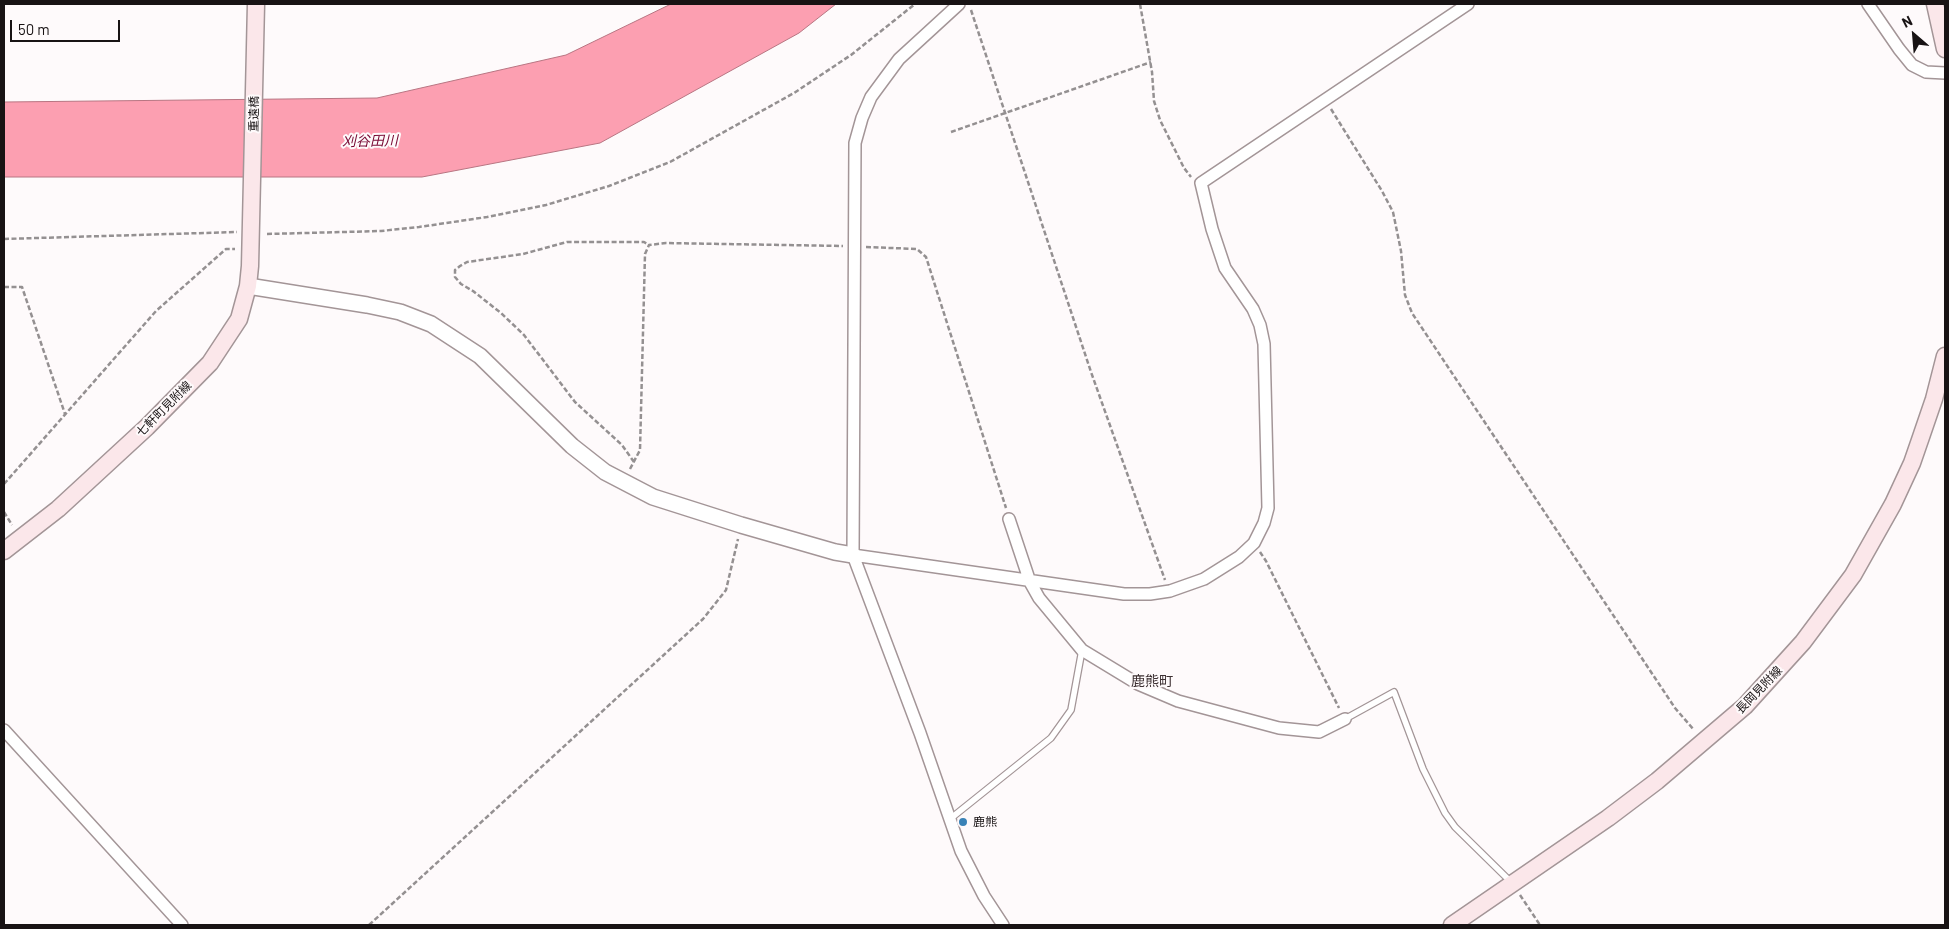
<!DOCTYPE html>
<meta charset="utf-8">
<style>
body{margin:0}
#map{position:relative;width:1949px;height:929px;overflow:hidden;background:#fefafb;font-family:Barlow,sans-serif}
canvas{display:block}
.frame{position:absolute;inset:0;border:5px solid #181314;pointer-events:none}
.north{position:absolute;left:1889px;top:10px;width:50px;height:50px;-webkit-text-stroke:4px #fefafb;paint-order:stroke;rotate:333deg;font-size:14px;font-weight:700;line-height:20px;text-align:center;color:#181314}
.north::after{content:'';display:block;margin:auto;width:18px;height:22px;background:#181314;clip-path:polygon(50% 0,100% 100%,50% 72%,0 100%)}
.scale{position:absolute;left:10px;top:20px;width:110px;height:22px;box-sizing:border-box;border:2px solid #181314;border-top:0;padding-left:6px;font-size:15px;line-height:18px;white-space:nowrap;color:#181314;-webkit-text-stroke:4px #fefafb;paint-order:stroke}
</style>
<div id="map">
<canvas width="1949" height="929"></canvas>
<div class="frame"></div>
<div class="north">N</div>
<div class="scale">50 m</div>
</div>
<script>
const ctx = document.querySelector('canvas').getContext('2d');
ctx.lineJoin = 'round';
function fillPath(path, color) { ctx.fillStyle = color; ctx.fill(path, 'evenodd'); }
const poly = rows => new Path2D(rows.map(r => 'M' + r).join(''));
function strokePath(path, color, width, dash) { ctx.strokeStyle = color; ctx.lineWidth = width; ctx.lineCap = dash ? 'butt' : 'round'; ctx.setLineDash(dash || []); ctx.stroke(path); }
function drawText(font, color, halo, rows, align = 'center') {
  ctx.font = font + ' Barlow,"Noto Sans JP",sans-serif'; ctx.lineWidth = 4; ctx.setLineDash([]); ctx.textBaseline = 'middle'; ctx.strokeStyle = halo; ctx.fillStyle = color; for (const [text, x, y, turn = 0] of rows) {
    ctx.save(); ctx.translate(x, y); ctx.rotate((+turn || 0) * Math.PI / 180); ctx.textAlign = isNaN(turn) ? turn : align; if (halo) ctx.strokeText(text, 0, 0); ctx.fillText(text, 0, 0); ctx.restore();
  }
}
const water = poly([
 [671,4,836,4,799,33,600,143,422,177,4,177,4,102,377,98,566,55,671,4]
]);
fillPath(water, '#fc9fb1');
strokePath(water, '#b87582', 1);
const service = poly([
 [1345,719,1394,692,1423,769,1445,813,1455,827,1511,882],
 [950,819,1051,738,1071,710,1082,650]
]);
const minor = poly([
 [959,4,899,59,871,97,862,118,855,143,853,555,920,733,961,851,984,896,1003,925],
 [1868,4,1899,49,1912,65,1926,72,1945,73],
 [1009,519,1030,582,1039,598,1082,650,1138,684,1178,701,1279,728,1319,732,1345,719],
 [853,555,1124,594,1150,594,1170,591,1204,579,1239,557,1254,543,1264,523,1268,508,1264,344,1260,325,1253,309,1225,268,1212,229,1201,183,1468,4],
 [4,730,182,925]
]);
const tertiary = poly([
 [248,286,367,305,400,312,431,324,480,356,572,446,605,472,653,497,741,525,835,552,853,555]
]);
const secondary = poly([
 [1935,4,1945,49],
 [4,551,58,509,147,427,210,363,239,319,248,286,250,266,256,4],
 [1452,925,1608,818,1657,781,1745,706,1803,642,1853,575,1893,504,1912,463,1921,437,1934,399,1945,356]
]);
strokePath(service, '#a39597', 8);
strokePath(minor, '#a39597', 14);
strokePath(tertiary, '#a39597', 18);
strokePath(secondary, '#a39597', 19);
strokePath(poly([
 [1140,4,1152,72,1154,101,1160,120,1184,168,1191,177],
 [971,10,1091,372,1165,580],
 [1331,109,1382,191,1393,212,1401,251,1405,295,1412,313,1675,708,1694,730],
 [951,132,1151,62],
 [267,234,381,231,419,227,487,217,546,205,609,186,670,162,794,93,851,55,915,4],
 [4,239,237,232],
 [866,247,917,249,926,257,1006,508],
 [4,287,22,287,65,414],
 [634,462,622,445,575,402,524,335,501,313,473,291,461,284,455,277,455,270,460,266,467,262,523,254,567,242,644,242,649,245],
 [630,469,640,450,645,254,649,245,666,243,843,246],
 [4,484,156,311,226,249,235,249],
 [4,512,12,525],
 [1260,552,1266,561,1339,708],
 [1520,895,1540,925],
 [369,925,703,619,726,590,738,539]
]), '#949091', 2.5, [5, 2.5]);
strokePath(service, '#fff', 5.5);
strokePath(minor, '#fff', 11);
strokePath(tertiary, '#fff', 15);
strokePath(secondary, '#fbe7ea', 16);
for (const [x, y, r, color] of [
 [963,822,5,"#3982b6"]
]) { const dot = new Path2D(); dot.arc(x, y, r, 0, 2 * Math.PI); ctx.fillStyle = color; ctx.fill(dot); strokePath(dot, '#fefafb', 2); }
drawText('12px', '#181314', '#fefafb', [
 ["重遠橋",254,114,-89],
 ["七軒町見附線",164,409,-45],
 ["長岡見附線",1759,690,-46]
]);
drawText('12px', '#181314', '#fefafb', [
 ["鹿熊",973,822]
], 'left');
drawText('italic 14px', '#770732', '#fefafb', [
 ["刈谷田川",370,141,-1]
]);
drawText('14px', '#3c3032', '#fefafb', [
 ["鹿熊町",1152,681]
]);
</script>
